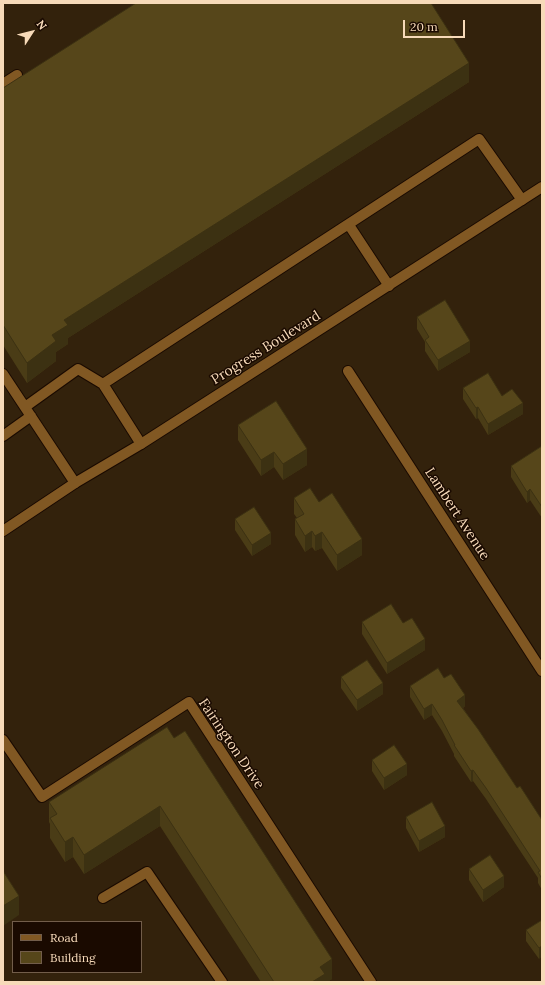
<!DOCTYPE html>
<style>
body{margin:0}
#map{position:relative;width:545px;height:985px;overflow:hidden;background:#33220c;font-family:Lora,serif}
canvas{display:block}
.frame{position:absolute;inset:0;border:4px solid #f7dab9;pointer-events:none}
.legend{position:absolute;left:12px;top:921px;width:130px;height:52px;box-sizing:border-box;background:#1a0a00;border:1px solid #725d4a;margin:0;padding:5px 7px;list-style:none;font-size:12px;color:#f7dab9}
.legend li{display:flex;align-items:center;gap:8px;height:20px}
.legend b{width:20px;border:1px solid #725d4a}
.north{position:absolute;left:12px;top:12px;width:40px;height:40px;-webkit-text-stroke:3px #1a0a00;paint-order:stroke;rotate:54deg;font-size:11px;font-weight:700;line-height:16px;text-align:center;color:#f7dab9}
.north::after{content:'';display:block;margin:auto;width:14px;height:18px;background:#f7dab9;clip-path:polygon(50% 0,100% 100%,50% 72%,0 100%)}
.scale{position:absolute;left:403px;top:20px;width:62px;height:18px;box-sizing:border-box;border:2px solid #f7dab9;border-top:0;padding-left:5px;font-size:12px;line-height:14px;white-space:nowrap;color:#f7dab9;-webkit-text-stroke:3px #1a0a00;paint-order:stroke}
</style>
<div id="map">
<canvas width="545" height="985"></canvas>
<div class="frame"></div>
<ul class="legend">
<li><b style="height:5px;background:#815823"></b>Road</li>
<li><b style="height:11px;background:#56461a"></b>Building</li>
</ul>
<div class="north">N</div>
<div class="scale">20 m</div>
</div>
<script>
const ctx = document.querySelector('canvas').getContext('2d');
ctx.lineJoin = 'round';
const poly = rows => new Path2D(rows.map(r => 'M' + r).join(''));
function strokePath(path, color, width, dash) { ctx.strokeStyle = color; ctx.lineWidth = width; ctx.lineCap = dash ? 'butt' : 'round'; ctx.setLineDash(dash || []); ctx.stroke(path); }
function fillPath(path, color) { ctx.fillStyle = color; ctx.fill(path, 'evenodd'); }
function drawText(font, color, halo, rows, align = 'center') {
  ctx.font = font + ' Lora,serif'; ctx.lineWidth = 3; ctx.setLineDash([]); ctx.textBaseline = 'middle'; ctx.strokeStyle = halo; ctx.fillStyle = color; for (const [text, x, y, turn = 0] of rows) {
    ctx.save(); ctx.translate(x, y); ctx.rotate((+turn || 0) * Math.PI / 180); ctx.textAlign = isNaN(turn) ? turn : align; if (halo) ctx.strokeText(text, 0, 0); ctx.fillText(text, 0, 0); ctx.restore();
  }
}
const lane = poly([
 [3,84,17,75],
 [349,225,389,286],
 [3,374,75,483],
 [25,407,78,369,103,384],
 [3,436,31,416],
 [141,444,103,384,479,139,522,200]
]);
const street = poly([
 [348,371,542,671],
 [3,531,75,483,141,444,542,187],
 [3,740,42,797,189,702,371,982],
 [103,898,147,872,222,982]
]);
strokePath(lane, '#1a0a00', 12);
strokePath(street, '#1a0a00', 12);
strokePath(lane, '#815823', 10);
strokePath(street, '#815823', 10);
fillPath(poly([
 [469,82,68,338,68,344,56,352,56,361,27,383,3,345,3,88],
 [417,317,470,352,438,371,425,351,425,342,417,329],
 [463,388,502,396,523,414,488,435,478,418,476,419,463,399],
 [238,425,307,465,283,480,274,467,261,476,238,440],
 [542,446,542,518,530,500,527,503,511,477,511,466],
 [294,498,319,502,362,555,337,571,322,548,315,551,312,547,305,552,295,535,295,519,297,518,294,514],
 [235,519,271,544,252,556,235,530],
 [362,622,403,623,425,650,387,674,362,634],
 [341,677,383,694,357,711,341,688],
 [444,678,465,706,463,708,517,788,542,820,542,890,538,883,538,878,486,799,473,781,471,782,454,756,454,754,442,731,432,715,424,720,410,697,410,686],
 [174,738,332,979,327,982,261,982,160,826,84,874,73,857,65,862,50,838,50,824,49,822,49,802],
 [372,760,407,775,384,790,372,771],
 [406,817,445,837,419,852,406,828],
 [469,869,504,887,483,902,469,880],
 [542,920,539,959,526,941,526,930]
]), '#4a3c16');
fillPath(poly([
 [469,63,469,82,68,338,68,344,56,352,56,361,27,383,27,363,64,320],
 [470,341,470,352,438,371,438,360],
 [523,403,523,414,488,435,488,424],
 [478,407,478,418,476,419,476,408],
 [307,449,307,465,283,480,283,464],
 [274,452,274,467,261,476,261,460],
 [530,489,530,500,527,503,527,492],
 [312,531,312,547,305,552,305,536],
 [322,532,322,548,315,551,315,536],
 [271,533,271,544,252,556,252,545],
 [362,539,362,555,337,571,337,555],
 [425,639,425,650,387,674,387,663],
 [383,683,383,694,357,711,357,700],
 [465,695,465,706,457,712,457,701],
 [432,704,432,715,424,720,424,709],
 [407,764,407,775,384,790,384,778],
 [473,770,473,781,471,782,471,771],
 [160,806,160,826,84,874,84,855],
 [445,826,445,837,419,852,419,841],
 [73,837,73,857,65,862,65,842],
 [504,876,504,887,483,902,483,890],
 [19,896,19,915,3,926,3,906],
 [542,946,542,957,539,959,539,948],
 [332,959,332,979,327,982,312,982,320,967]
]), '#3c3112');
const building = poly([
 [136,3,431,3,469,63,64,320,68,325,52,335,56,341,27,363,3,325,3,88,136,3],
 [445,300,470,341,438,360,425,340,429,337,417,317,445,300],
 [488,373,502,396,512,389,523,403,488,424,478,407,476,408,463,388,488,373],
 [276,401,307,449,283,464,274,452,261,460,238,425,276,401],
 [542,446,542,507,530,489,527,492,511,466,542,446],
 [310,488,319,502,332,493,362,539,337,555,322,532,315,536,312,531,305,536,295,519,304,514,294,498,310,488],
 [254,507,271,533,252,545,235,519,254,507],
 [391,604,403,623,412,618,425,639,387,663,362,622,391,604],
 [367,660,383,683,357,700,341,677,367,660],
 [438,668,444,678,451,674,465,695,457,701,478,729,517,788,520,786,542,820,542,879,538,872,540,871,486,788,473,770,471,771,454,745,455,745,442,720,432,704,424,709,410,686,438,668],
 [167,727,174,738,185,731,332,959,320,967,325,974,312,982,274,982,160,806,84,855,73,837,65,842,50,818,57,814,49,802,167,727],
 [394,745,407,764,384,778,372,760,394,745],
 [432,802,445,826,419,841,406,817,432,802],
 [490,855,504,876,483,890,469,869,490,855],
 [3,871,19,896,3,906,3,871],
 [542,920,542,946,539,948,526,930,542,920]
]);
fillPath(building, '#56461a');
strokePath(building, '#3c3112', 1);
drawText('14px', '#f7dab9', '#1a0a00', [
 ["Progress Boulevard",266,348,-32],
 ["Lambert Avenue",457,514,57],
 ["Fairington Drive",231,744,56]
]);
</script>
